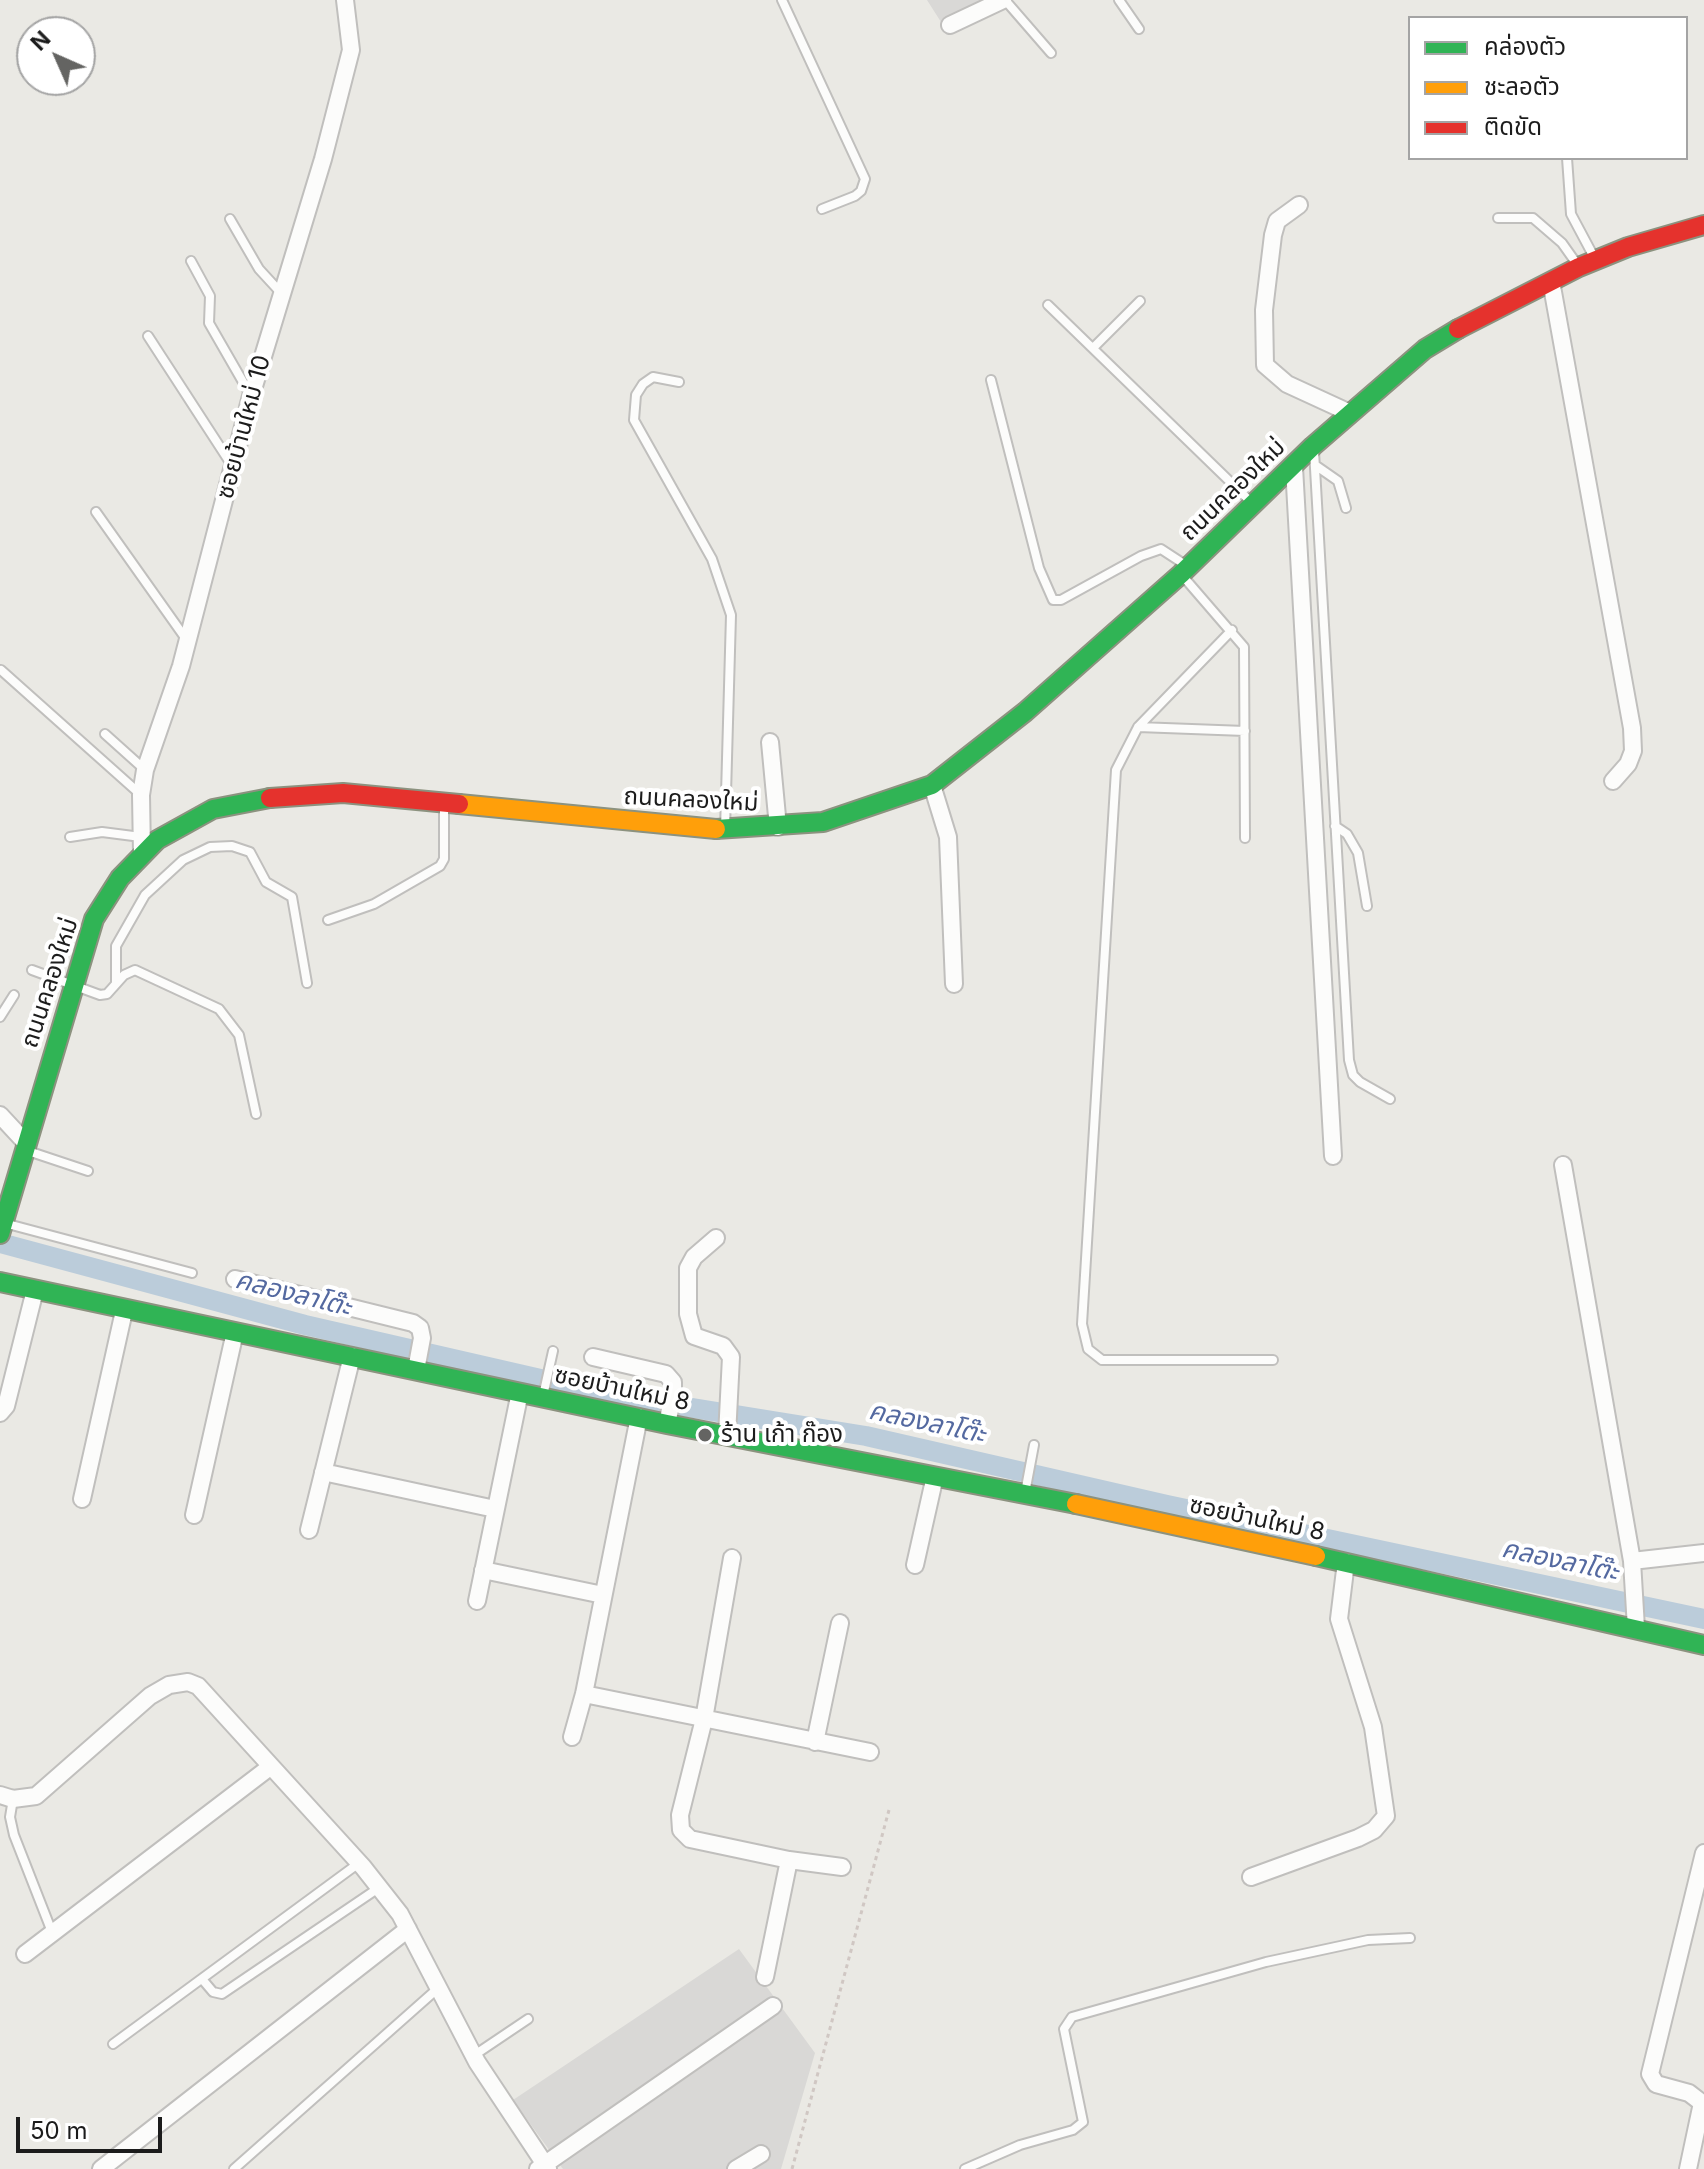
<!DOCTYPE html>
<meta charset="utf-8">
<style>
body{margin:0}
#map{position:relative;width:1704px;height:2169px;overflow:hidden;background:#eae9e4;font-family:Inter,"Noto Sans Thai",sans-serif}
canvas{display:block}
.legend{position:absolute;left:1408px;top:16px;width:280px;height:144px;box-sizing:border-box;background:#fff;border:2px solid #a4a4a4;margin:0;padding:10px 14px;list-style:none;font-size:24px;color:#1c1c1c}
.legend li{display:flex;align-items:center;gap:16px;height:40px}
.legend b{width:40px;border:2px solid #a4a4a4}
.north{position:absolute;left:16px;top:16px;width:80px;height:80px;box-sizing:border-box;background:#fff;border:2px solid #a4a4a4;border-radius:50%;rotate:315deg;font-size:22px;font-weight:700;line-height:32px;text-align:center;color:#1c1c1c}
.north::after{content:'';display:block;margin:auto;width:28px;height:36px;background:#646462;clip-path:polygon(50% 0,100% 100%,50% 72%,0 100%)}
.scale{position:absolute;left:16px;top:2117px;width:146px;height:36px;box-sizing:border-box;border:4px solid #1c1c1c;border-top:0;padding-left:10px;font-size:24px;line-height:28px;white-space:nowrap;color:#1c1c1c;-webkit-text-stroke:6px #fff;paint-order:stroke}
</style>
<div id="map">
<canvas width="1704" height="2169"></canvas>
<ul class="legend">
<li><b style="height:10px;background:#30b455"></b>คล่องตัว</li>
<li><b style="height:10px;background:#ff9f0a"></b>ชะลอตัว</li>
<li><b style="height:10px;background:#e5322d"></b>ติดขัด</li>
</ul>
<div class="north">N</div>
<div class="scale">50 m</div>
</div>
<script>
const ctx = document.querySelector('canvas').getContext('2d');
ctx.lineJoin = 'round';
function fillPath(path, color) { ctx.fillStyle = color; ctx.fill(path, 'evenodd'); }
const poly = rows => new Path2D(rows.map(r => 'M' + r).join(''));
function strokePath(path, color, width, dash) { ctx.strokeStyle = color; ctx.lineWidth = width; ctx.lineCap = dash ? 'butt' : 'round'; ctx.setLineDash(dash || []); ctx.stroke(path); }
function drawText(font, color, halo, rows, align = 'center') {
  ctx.font = font + ' Inter,"Noto Sans Thai",sans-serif'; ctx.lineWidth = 8; ctx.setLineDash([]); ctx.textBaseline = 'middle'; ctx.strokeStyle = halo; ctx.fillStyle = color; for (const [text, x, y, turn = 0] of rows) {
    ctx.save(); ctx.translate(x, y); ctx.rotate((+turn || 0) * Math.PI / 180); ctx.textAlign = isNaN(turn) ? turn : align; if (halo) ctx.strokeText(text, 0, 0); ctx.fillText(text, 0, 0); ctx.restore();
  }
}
fillPath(poly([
 [927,0,988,0,941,22],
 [739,1949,815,2053,781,2169,563,2169,513,2100]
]), '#d9d8d6');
strokePath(poly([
 [0,1243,305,1325,606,1394,866,1436,1167,1505,1704,1619]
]), '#bbccda', 20);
const lane = poly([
 [782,0,865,179,861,191,855,196,822,209],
 [1005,0,1051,53],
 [1119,0,1139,29],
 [1567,158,1571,214,1595,259],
 [1498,218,1533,218,1562,243,1579,267],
 [230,219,259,269,282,294],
 [191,261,210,296,209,323,251,396],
 [1048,305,1251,502],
 [148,336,233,467],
 [1093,348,1140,301],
 [991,380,1039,568,1053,600,1061,600,1141,556,1161,549,1187,566],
 [679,382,653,377,643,384,636,395,634,420,712,559,731,615,725,830],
 [1314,451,1349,1060,1353,1075,1360,1082,1390,1099],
 [1315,465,1338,481,1346,508],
 [96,512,186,639],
 [1181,574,1244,647,1245,838],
 [1232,630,1138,727,1116,770,1082,1324,1088,1349,1102,1360,1273,1360],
 [1,670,140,794],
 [1138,727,1245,731],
 [105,734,144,769],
 [1335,826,1347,834,1358,853,1367,906],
 [70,837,102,832,141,837],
 [328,920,374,904,440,866,444,859,444,804],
 [32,970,100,995,107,994,124,975,135,970,219,1009,239,1035,256,1114],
 [116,983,116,946,145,895,183,860,210,847,232,846,250,852,266,882,292,897,307,983],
 [0,1017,14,995],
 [25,1150,88,1171],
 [4,1223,192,1273],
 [543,1396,553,1351],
 [1025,1493,1034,1445],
 [13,1799,10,1817,14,1835,52,1932],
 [202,1979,213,1992,222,1994,380,1887],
 [113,2044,359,1863],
 [473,2056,528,2019],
 [234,2169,436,1990],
 [965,2169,1020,2145,1073,2130,1083,2122,1064,2029,1072,2017,1266,1962,1368,1940,1410,1938]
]);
const street = poly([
 [950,25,1003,0],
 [1299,205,1277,221,1273,235,1264,310,1265,365,1287,384,1350,413],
 [1551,281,1632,728,1633,751,1628,764,1613,781],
 [1294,467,1333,1156],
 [770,742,778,827],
 [932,785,948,837,954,984],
 [142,854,141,795,145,770,181,666,251,396,323,159,351,50,345,0],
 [0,1115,26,1143],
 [1563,1165,1632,1561,1636,1628],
 [716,1238,694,1257,688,1268,688,1314,694,1336,723,1346,731,1357,727,1436],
 [235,1279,413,1323,420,1328,422,1338,416,1370],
 [593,1357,666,1374,673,1382,673,1395,667,1424],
 [0,1413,6,1406,35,1290],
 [323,1472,495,1509],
 [82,1499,124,1311],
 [194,1515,235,1332],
 [309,1530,352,1356],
 [732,1558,704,1719,680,1815,681,1830,690,1839,789,1860,765,1977],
 [1632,1561,1704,1553],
 [915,1565,935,1476],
 [483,1570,603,1595],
 [477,1601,520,1392],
 [584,1694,870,1752],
 [572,1737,584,1694,639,1417],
 [815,1742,840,1623],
 [0,1795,13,1799,36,1796,150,1696,169,1685,188,1682,198,1686,363,1867,400,1914,477,2062,548,2169],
 [789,1860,842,1867],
 [1251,1877,1358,1838,1374,1830,1386,1816,1373,1727,1339,1619,1346,1562],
 [25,1954,270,1767],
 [101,2169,408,1929],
 [538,2169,773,2006],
 [736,2169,761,2154],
 [1688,2169,1702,2103,1689,2093,1656,2084,1650,2074,1704,1853]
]);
const fast = poly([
 [716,829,823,822,932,785,1025,712,1181,574,1313,446,1425,349,1458,329],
 [0,1234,94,919,120,878,157,840,213,809,270,798],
 [0,1282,667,1424,1076,1504],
 [1316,1556,1704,1645]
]);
const slow = poly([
 [459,804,716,829],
 [1076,1504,1316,1556]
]);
const jam = poly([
 [1458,329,1579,267,1628,247,1704,225],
 [270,798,343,793,459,804]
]);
strokePath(lane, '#c0bfbd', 12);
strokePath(street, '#c0bfbd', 20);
strokePath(fast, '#8c927f', 22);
strokePath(slow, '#8c927f', 22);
strokePath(jam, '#8c927f', 22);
strokePath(poly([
 [792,2169,889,1810]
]), '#d0c7c3', 3, [4, 4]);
strokePath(lane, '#fcfcfb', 8);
strokePath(street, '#fcfcfb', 16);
strokePath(fast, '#30b455', 18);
strokePath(slow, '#ff9f0a', 18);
strokePath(jam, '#e5322d', 18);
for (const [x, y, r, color] of [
 [705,1435,8,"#646462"]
]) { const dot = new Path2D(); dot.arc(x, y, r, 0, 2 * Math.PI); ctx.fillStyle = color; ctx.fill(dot); strokePath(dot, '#fff', 3); }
drawText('24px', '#1c1c1c', '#fff', [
 ["ซอยบ้านใหม่ 10",244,427,-75],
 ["ถนนคลองใหม่",1233,490,-44],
 ["ถนนคลองใหม่",691,800,3],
 ["ถนนคลองใหม่",50,983,-72],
 ["ซอยบ้านใหม่ 8",622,1389,12],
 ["ซอยบ้านใหม่ 8",1257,1519,12]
]);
drawText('24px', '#1c1c1c', '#fff', [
 ["ร้าน เก้า ก๊อง",721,1435]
], 'left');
drawText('italic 26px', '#5469a0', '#fff', [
 ["คลองลาโต๊ะ",293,1294,14],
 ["คลองลาโต๊ะ",927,1423,12],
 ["คลองลาโต๊ะ",1560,1561,12]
]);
</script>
